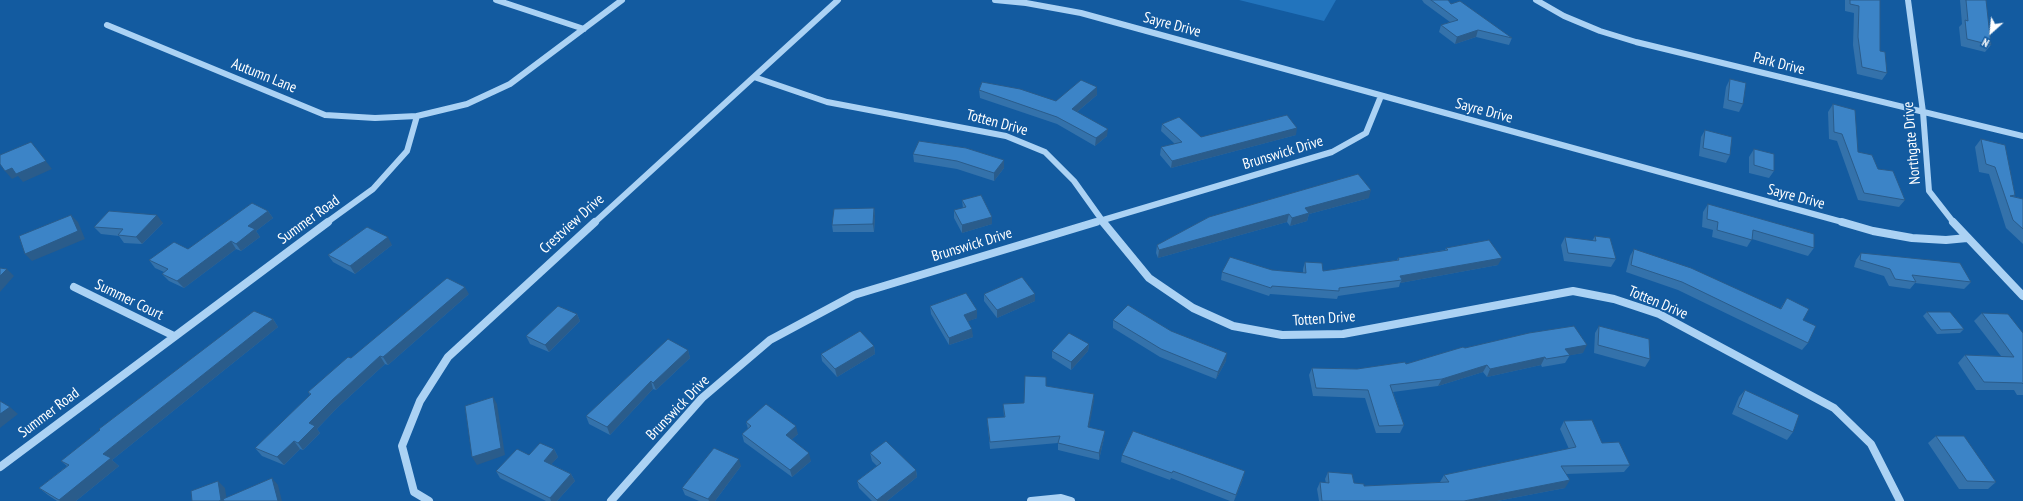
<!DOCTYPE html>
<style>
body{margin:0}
#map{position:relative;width:2023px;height:501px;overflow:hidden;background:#135ba0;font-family:"PT Sans Narrow",sans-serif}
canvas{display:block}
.north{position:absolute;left:1971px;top:12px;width:40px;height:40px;-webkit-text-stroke:3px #135ba0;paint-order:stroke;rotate:207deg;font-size:11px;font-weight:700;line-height:16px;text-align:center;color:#fff}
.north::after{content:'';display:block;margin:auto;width:14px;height:18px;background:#fff;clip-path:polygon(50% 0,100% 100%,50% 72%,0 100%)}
</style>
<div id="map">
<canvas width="2023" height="501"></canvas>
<div class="north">N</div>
</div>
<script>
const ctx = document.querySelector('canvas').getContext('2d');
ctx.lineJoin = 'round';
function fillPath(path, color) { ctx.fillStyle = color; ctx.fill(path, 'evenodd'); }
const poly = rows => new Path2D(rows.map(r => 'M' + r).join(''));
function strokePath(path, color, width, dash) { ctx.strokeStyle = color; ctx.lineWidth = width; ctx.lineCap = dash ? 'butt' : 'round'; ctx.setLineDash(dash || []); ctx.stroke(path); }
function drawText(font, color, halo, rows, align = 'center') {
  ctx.font = font + ' "PT Sans Narrow",sans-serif'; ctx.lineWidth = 3.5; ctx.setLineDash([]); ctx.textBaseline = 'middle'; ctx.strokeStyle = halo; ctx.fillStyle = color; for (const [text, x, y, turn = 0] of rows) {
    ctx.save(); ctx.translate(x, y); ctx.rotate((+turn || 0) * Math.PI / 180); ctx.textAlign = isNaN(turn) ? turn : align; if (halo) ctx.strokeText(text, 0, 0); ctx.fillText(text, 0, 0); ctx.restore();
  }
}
fillPath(poly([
 [1239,0,1336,0,1324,21]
]), '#2274bd');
strokePath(poly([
 [496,0,584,29],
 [995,0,1026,3,1081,13,1846,223],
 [1536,0,1564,16,1600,31,1636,42,2023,136],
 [1908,0,1923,112,1929,191,1954,223],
 [107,25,325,115,375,118,417,116],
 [754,77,827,102,1006,136,1045,152,1074,181,1104,223],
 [326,223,373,189,407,151,417,116,467,104,510,84,622,0],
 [594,223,838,0],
 [1093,223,1332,152,1366,133,1381,96]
]), '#abd2f4', 6);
strokePath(poly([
 [1103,222,1149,278,1193,308,1233,326,1282,335,1343,334,1573,291,1614,299,1659,314,1834,408,1871,444,1900,501],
 [1842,222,1873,231,1912,238,1946,240,1967,238],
 [1953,222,2023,296],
 [74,287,174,336],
 [0,467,328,222],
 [429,501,414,492,402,446,420,401,448,357,595,222],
 [611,501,702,398,770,340,854,295,1096,222],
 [1031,501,1061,498,1071,501]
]), '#abd2f4', 8);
fillPath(poly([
 [1422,0,1448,0,1451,4,1512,38,1509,45,1476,37,1455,44,1439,32,1441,25,1450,22,1424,3],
 [1845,0,1880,0,1880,51,1887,73,1882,80,1857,74,1853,45,1854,13,1845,11],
 [1960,0,1986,0,1991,45,1985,52,1961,46,1959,27,1962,24],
 [1730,79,1743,104,1739,112,1723,108,1726,87],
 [979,90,1056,101,1097,95,1077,112,1107,136,1095,146,1057,124,980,98],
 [1833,104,1858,152,1878,169,1905,200,1899,207,1858,200,1837,141,1829,139,1828,112],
 [1162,124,1201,137,1296,135,1171,168,1160,155,1161,147,1175,144,1161,131],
 [1705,130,1730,155,1726,163,1699,156,1701,137],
 [1981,139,2015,195,2013,196,2023,199,2023,244,2006,228,1989,174,1979,172,1975,147],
 [1754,149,1774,171,1769,178,1749,173,1749,157],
 [913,154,1004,160,1004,168,994,181,957,169,914,162],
 [1369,198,1309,214,1307,221,1290,226,1287,222,1158,258,1156,253,1157,245,1209,217],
 [962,200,992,217,992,224,962,233,954,218,954,210,963,208],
 [1708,204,1814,248,1808,256,1752,239,1747,247,1712,237,1713,230,1702,227,1703,212],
 [874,208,875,216,874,232,833,232,832,225],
 [268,211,273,218,256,231,260,237,241,251,236,249,184,288,169,281,162,274,164,272,155,268,149,260,188,249],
 [163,223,142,244,124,243,119,236,101,234,94,227],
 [1595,236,1616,259,1611,267,1564,261,1561,245,1565,237,1592,241],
 [392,245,355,274,333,262,328,255],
 [1446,248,1498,265,1400,283,1399,287,1338,296,1337,299,1270,294,1269,296,1221,280,1222,272,1272,270,1303,273,1303,269,1305,262,1323,271,1397,260,1398,258,1445,250],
 [1634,249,1780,309,1787,298,1808,343,1802,350,1678,290,1626,272,1630,256],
 [1861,253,1971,282,1964,289,1915,283,1910,289,1889,286,1884,276,1854,267,1856,260],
 [469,294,388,365,385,364,337,408,317,429,320,433,303,450,300,449,284,465,262,456,255,448,310,395,308,392,351,358],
 [984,294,1035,294,1035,301,997,318,984,301],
 [930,306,977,310,977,318,968,321,973,337,949,345,931,314],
 [1927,312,1964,329,1960,333,1937,334,1923,316],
 [1982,313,2023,333,2023,395,2017,395,2014,390,1976,390,1958,363,1965,355,2001,356,1974,321],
 [577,314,580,321,549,352,530,344,526,336],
 [273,319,278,327,112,460,119,466,76,501,57,501,48,495,39,488,67,466,61,461,100,431,99,429],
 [1113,320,1171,331,1226,361,1216,379,1160,357,1113,328],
 [1599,326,1650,359,1645,367,1594,353,1595,333],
 [1089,344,1088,351,1071,370,1052,358,1052,351],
 [874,346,875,354,837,377,822,361,821,354],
 [1465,348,1583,353,1570,355,1565,363,1542,367,1541,365,1487,377,1483,372,1438,386,1393,392,1404,425,1400,433,1376,433,1365,398,1313,396,1309,375,1312,368,1357,369,1406,364],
 [688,350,690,358,656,390,653,389,610,435,589,424,586,416],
 [1046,386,1094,394,1089,427,1104,438,1099,460,1058,450,1058,443,990,449,987,418,1004,417,1003,404,1024,403],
 [1745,390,1793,432,1787,440,1732,414,1739,397],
 [1564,421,1602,443,1630,465,1624,472,1566,474,1565,488,1497,501,1319,501,1317,489,1320,482,1326,483,1325,479,1328,472,1354,483,1364,486,1441,483,1440,482,1444,475,1569,449,1560,429],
 [746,422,798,434,791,440,811,461,792,477,744,442,742,434,748,429],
 [1936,436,1996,482,1988,489,1959,489,1928,443],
 [554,449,558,457,551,464,571,474,575,481,557,501,546,501,500,478,496,471,529,455],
 [870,453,916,470,917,477,887,501,872,501,859,488,857,481,877,466,872,461],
 [1122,455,1243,479,1234,501,1230,501,1171,478,1170,480,1121,462],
 [741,466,715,501,699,501,685,495,682,488]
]), '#3472ab');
fillPath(poly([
 [1478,30,1476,37,1455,44,1457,37],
 [1097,87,1097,95,1071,117,1072,109],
 [1297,128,1296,135,1171,168,1172,161],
 [1108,129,1107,136,1095,146,1096,138],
 [31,142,52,169,23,182,18,176,12,179,5,171],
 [1004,160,1004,168,994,181,994,173],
 [1371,190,1369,198,1309,214,1307,221,1290,226,1292,218,1305,208],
 [874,208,875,216,874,232,873,224],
 [268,211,273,218,256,231,260,237,241,251,236,244,248,226],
 [1289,214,1287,222,1158,258,1159,250],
 [71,215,78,222,85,239,32,261,25,254],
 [157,215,163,223,142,244,136,237],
 [992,217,992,224,962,233,962,225],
 [388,237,392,245,355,274,350,266],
 [231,241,236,249,184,288,177,281],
 [1502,258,1498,265,1400,283,1402,280,1400,276],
 [7,269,14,276,0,292,0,276],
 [465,287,469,294,388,365,383,357],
 [1035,294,1035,301,997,318,997,310],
 [977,310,977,318,964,323,964,315],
 [577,314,580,321,549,352,545,345],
 [273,319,278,327,112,460,119,466,76,501,60,501,59,500,103,454],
 [972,329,973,337,949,345,949,338],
 [1089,344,1088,351,1071,370,1071,362],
 [1587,345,1583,353,1561,357,1565,349],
 [874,346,875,354,837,377,835,369],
 [688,350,690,358,656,390,653,383],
 [1227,353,1226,361,1216,379,1218,372],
 [380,356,385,364,337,408,317,429,320,433,303,450,298,443,309,423,332,400],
 [1545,357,1541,365,1487,377,1490,369],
 [1487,365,1483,372,1438,386,1442,379],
 [651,381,653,389,610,435,607,427],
 [1094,394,1094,401,1088,434,1088,427],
 [493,397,497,404,505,455,477,465,472,457],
 [10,407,18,414,0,428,0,414],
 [796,426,798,434,788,443,786,435],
 [1105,431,1104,438,1099,460,1099,453],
 [294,441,300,449,284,465,277,457],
 [554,449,558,457,548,468,544,461],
 [809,453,811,461,792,477,790,470],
 [739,459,741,466,715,501,709,501,708,499],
 [916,470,917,477,887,501,877,501,877,500],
 [1245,471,1243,479,1234,501,1236,495],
 [571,474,575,481,557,501,551,501,550,498],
 [272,478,278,485,282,501,278,501],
 [1570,480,1565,488,1497,501,1464,501],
 [218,481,225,488,227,501,219,501]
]), '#2a5c8b');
const building = poly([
 [1431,0,1448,0,1451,4,1460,1,1512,38,1478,30,1457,37,1441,25,1458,20,1431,0],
 [1850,0,1880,0,1880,51,1885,52,1887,73,1862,67,1858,37,1859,6,1850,4,1850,0],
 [1966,0,1986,0,1991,45,1967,39,1965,20,1968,21,1966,0],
 [1730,79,1746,83,1743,104,1728,100,1730,79],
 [1081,80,1097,87,1072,109,1108,129,1096,138,1057,117,979,90,982,82,1020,89,1056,101,1081,80],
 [1833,104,1855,110,1858,152,1872,155,1878,169,1893,171,1905,200,1864,193,1842,134,1834,132,1833,104],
 [1287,115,1297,128,1172,161,1161,147,1182,142,1162,124,1179,117,1201,137,1287,115],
 [1705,130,1732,137,1730,155,1703,148,1705,130],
 [1981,139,2005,145,2015,195,2010,196,2023,199,2023,229,2013,220,1995,167,1986,164,1981,139],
 [919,141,966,148,1004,160,994,173,957,161,913,154,919,141],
 [31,142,46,161,16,174,12,168,5,171,0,164,0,155,31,142],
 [1754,149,1774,154,1774,171,1754,165,1754,149],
 [1358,174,1371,190,1305,208,1309,213,1292,218,1289,214,1159,250,1157,245,1209,217,1358,174],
 [981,195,992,217,962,225,954,210,966,207,962,200,981,195],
 [252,203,268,211,248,226,255,229,236,244,231,241,177,281,162,274,168,269,149,260,174,242,188,249,252,203],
 [1708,204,1814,234,1814,248,1753,230,1752,240,1717,230,1718,222,1707,219,1708,204],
 [874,208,873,224,832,225,834,209,874,208],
 [109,211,157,215,136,237,118,235,123,229,94,227,109,211],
 [71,215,78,231,25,254,19,236,71,215],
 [367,227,388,237,350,266,328,255,367,227],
 [1595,236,1610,238,1616,259,1568,253,1565,237,1596,241,1595,236],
 [1489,240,1502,258,1400,276,1402,280,1339,288,1339,291,1272,286,1271,288,1222,272,1230,257,1272,270,1306,273,1305,262,1322,263,1323,271,1399,260,1398,258,1448,250,1446,248,1489,240],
 [1634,249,1691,268,1781,309,1787,298,1809,309,1803,320,1816,326,1808,343,1682,282,1631,265,1634,249],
 [1861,253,1960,263,1971,282,1912,275,1916,282,1895,279,1890,269,1860,260,1861,253],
 [0,268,7,269,0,276,0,268],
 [1022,277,1035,294,997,310,984,294,1022,277],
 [447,278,465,287,383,357,380,356,332,400,309,423,315,426,298,443,294,441,277,457,255,448,311,394,308,392,348,357,351,358,447,278],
 [966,293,977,310,964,315,972,329,949,338,930,306,966,293],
 [1128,305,1171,331,1227,353,1218,372,1161,349,1113,320,1128,305],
 [558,306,577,314,545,345,526,336,558,306],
 [254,311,273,319,103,454,111,458,59,500,39,488,69,465,61,461,100,430,99,429,254,311],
 [1927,312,1950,312,1964,329,1941,330,1927,312],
 [1982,313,2008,314,2023,333,2023,384,2022,383,1984,382,1965,355,2014,357,1982,313],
 [1574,326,1587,345,1565,349,1570,355,1546,359,1545,357,1490,369,1487,365,1442,379,1390,385,1404,425,1379,426,1368,390,1316,388,1312,368,1357,369,1405,362,1406,364,1463,347,1465,348,1529,333,1574,326],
 [1599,326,1649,339,1650,359,1598,345,1599,326],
 [860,331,874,346,835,369,821,354,860,331],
 [1069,333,1089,344,1071,362,1052,351,1069,333],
 [668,339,688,350,653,383,651,381,607,427,586,416,668,339],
 [1025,376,1046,377,1046,386,1094,394,1088,427,1105,431,1099,453,1058,443,1060,436,990,442,987,418,1005,417,1003,404,1024,403,1025,376],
 [1745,390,1799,415,1793,432,1738,407,1745,390],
 [493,397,501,448,472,457,465,406,493,397],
 [0,401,10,407,0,414,0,401],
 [766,404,796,426,786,435,809,453,790,470,742,434,751,426,746,422,766,404],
 [1592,420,1602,443,1619,442,1630,465,1561,466,1570,480,1464,501,1322,501,1320,482,1329,483,1328,472,1352,474,1354,483,1364,484,1364,486,1449,482,1444,475,1576,447,1564,421,1592,420],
 [1133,431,1245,471,1236,495,1173,471,1172,473,1122,455,1133,431],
 [1936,436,1964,436,1996,482,1967,481,1936,436],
 [886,441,916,470,877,500,857,481,881,463,870,453,886,441],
 [540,443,554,449,544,461,571,474,550,498,496,471,517,449,529,455,540,443],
 [714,448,739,459,708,499,682,488,714,448],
 [272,478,278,501,224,501,223,499,272,478],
 [218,481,221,500,219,501,192,501,191,491,218,481]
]);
fillPath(building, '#3c84c7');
strokePath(building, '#2a5c8b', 1);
drawText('15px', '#fff', '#135ba0', [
 ["Sayre Drive",1172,25,15],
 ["Park Drive",1779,64,14],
 ["Autumn Lane",264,76,22],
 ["Sayre Drive",1484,111,15],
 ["Totten Drive",997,123,15],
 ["Northgate Drive",1912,143,-95],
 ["Brunswick Drive",1283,153,-17],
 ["Sayre Drive",1796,197,15],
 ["Summer Road",309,220,-36],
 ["Crestview Drive",572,224,-42],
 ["Brunswick Drive",972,245,-17],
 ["Summer Court",129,300,26],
 ["Totten Drive",1658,303,23],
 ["Totten Drive",1324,319,-4],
 ["Brunswick Drive",678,408,-46],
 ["Summer Road",49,413,-37]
]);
</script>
